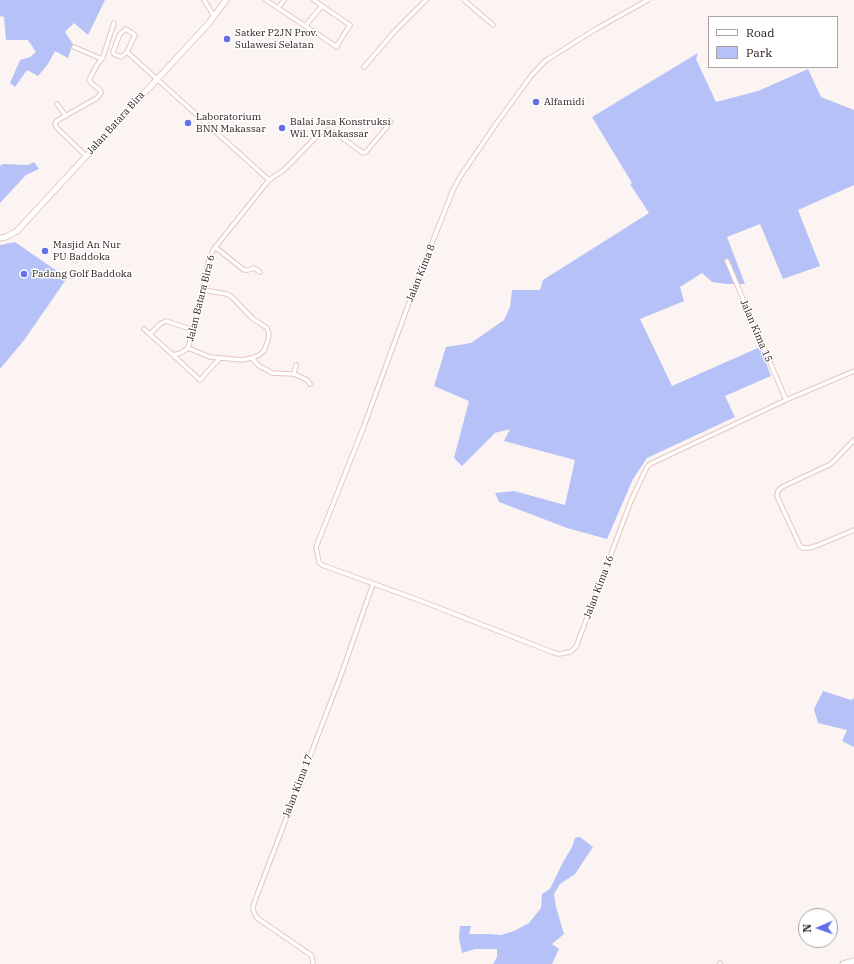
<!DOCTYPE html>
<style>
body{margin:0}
#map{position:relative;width:854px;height:964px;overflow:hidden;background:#fbf4f2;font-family:"IBM Plex Serif",serif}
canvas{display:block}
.legend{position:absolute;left:708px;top:16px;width:130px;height:52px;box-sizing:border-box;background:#fff;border:1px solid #a8a3a2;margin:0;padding:5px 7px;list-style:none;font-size:12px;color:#251a16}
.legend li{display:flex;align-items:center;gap:8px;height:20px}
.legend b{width:20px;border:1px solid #a8a3a2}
.north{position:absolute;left:798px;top:908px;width:40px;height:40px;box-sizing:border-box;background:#fff;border:1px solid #a8a3a2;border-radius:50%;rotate:268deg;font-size:11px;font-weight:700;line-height:16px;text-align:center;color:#251a16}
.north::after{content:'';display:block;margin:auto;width:14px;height:18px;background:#626fe7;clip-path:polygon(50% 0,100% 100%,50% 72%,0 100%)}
</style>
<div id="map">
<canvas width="854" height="964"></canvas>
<ul class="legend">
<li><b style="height:5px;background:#fff"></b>Road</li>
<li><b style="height:11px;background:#b6c2f7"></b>Park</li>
</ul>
<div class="north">N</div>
</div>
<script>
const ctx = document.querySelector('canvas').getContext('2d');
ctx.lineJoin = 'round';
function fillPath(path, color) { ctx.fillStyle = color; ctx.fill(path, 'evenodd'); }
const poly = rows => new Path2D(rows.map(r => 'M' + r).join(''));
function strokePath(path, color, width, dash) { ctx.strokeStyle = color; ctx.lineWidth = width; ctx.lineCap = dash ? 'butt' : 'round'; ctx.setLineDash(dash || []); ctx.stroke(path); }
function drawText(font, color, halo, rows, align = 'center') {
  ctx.font = font + ' "IBM Plex Serif",serif'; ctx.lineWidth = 3; ctx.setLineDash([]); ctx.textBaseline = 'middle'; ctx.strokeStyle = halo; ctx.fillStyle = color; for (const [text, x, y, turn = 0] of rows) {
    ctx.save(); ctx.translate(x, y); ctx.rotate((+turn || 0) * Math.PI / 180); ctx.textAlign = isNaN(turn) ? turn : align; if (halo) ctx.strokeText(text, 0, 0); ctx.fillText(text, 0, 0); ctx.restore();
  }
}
fillPath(poly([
 [0,0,105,0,88,35,74,23,65,32,73,44,68,58,55,51,48,64,38,76,27,70,15,87,10,83,20,60,30,57,36,52,28,40,6,40,4,17,0,16],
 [698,53,696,59,716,102,758,91,808,69,821,97,854,110,854,185,798,210,820,266,783,279,760,224,727,237,745,284,727,284,712,282,702,273,680,287,684,301,640,319,672,386,760,347,771,376,725,396,735,417,647,458,633,479,607,539,567,528,499,502,495,493,514,491,565,505,575,460,504,441,510,429,495,433,462,466,454,458,469,401,434,386,446,347,471,343,504,320,510,307,512,290,540,290,543,280,649,213,630,184,632,183,592,117],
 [34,162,39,169,26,175,0,203,0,166,3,164,28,165],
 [15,242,67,278,25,339,0,369,0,245],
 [823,691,851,700,854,698,854,747,842,741,847,730,818,723,814,709],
 [580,837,593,847,575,874,560,884,554,894,556,907,564,934,552,944,559,949,552,964,493,964,497,957,497,949,475,949,462,953,459,938,460,926,471,926,469,934,489,934,501,935,514,931,529,923,541,908,542,894,550,889,562,864,572,847,575,838]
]), '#b6c2f7');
const street = poly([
 [204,0,214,16],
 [266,0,337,47],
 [314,0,322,6],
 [464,0,493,25],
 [648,0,596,29,545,61,531,76,496,124,460,177,453,190,417,281,364,426,316,547,319,562,322,565,424,602,552,652,559,654,570,652,576,647,631,501,647,467,650,464,786,400,854,371],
 [278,8,284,0],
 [305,26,322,6,350,25,336,47],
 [74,47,102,59],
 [127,52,135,35,126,29,120,34,113,52,114,54,121,57,127,52,269,180,213,250,208,263,203,290,188,348],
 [364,67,395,31,426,0],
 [57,104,66,116],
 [86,156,56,127,55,123,58,120,97,98,101,93,100,90,91,83,89,80,97,65,103,57,114,23],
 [269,180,284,170,320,133,328,130,337,134,363,153,366,152,391,122],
 [215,247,244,270,248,270,254,268,260,272],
 [727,261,786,400],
 [144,329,173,355,181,353,188,348],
 [150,334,160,324,166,321,193,330],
 [188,348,210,357,242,360,252,358,259,355,264,351,268,340,269,334,267,328,252,318,232,297,227,294,203,290],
 [173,355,200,380,219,359],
 [252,358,259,366,269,371,272,373,294,374,307,380,310,384],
 [294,374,296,365],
 [854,440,831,464,782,487,778,491,777,496,800,546,803,548,809,548,816,546,854,530],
 [313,964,312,957,311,955,257,918,253,910,254,903,341,675,373,584],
 [720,964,720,963]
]);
const secondary = poly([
 [0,238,6,237,17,231,209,23,226,0],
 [843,964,854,961]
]);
strokePath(street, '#e5c7bc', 5.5);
strokePath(secondary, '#e5c7bc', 7);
strokePath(street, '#fff', 3.5);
strokePath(secondary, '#fff', 5);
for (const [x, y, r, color] of [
 [227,39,4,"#626fe7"],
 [536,102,4,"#626fe7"],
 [188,123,4,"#626fe7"],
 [282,128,4,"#626fe7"],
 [45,251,4,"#626fe7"],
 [24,274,4,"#626fe7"]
]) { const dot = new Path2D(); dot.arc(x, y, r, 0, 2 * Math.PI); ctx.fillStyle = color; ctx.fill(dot); strokePath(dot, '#fff', 1.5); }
drawText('10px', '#251a16', '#fff', [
 ["Satker P2JN Prov.",235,33],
 ["Sulawesi Selatan",235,45],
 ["Alfamidi",544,102],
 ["Laboratorium",196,117],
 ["BNN Makassar",196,129],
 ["Balai Jasa Konstruksi",290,122],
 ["Wil. VI Makassar",290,134],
 ["Masjid An Nur",53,245],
 ["PU Baddoka",53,257],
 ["Padang Golf Baddoka",32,274]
], 'left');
drawText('10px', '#251a16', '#fff', [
 ["Jalan Batara Bira",116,123,-48],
 ["Jalan Kima 8",421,273,-68],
 ["Jalan Batara Bira 6",201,298,-76],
 ["Jalan Kima 15",756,331,67],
 ["Jalan Kima 16",599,587,-69],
 ["Jalan Kima 17",298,786,-69]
]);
</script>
